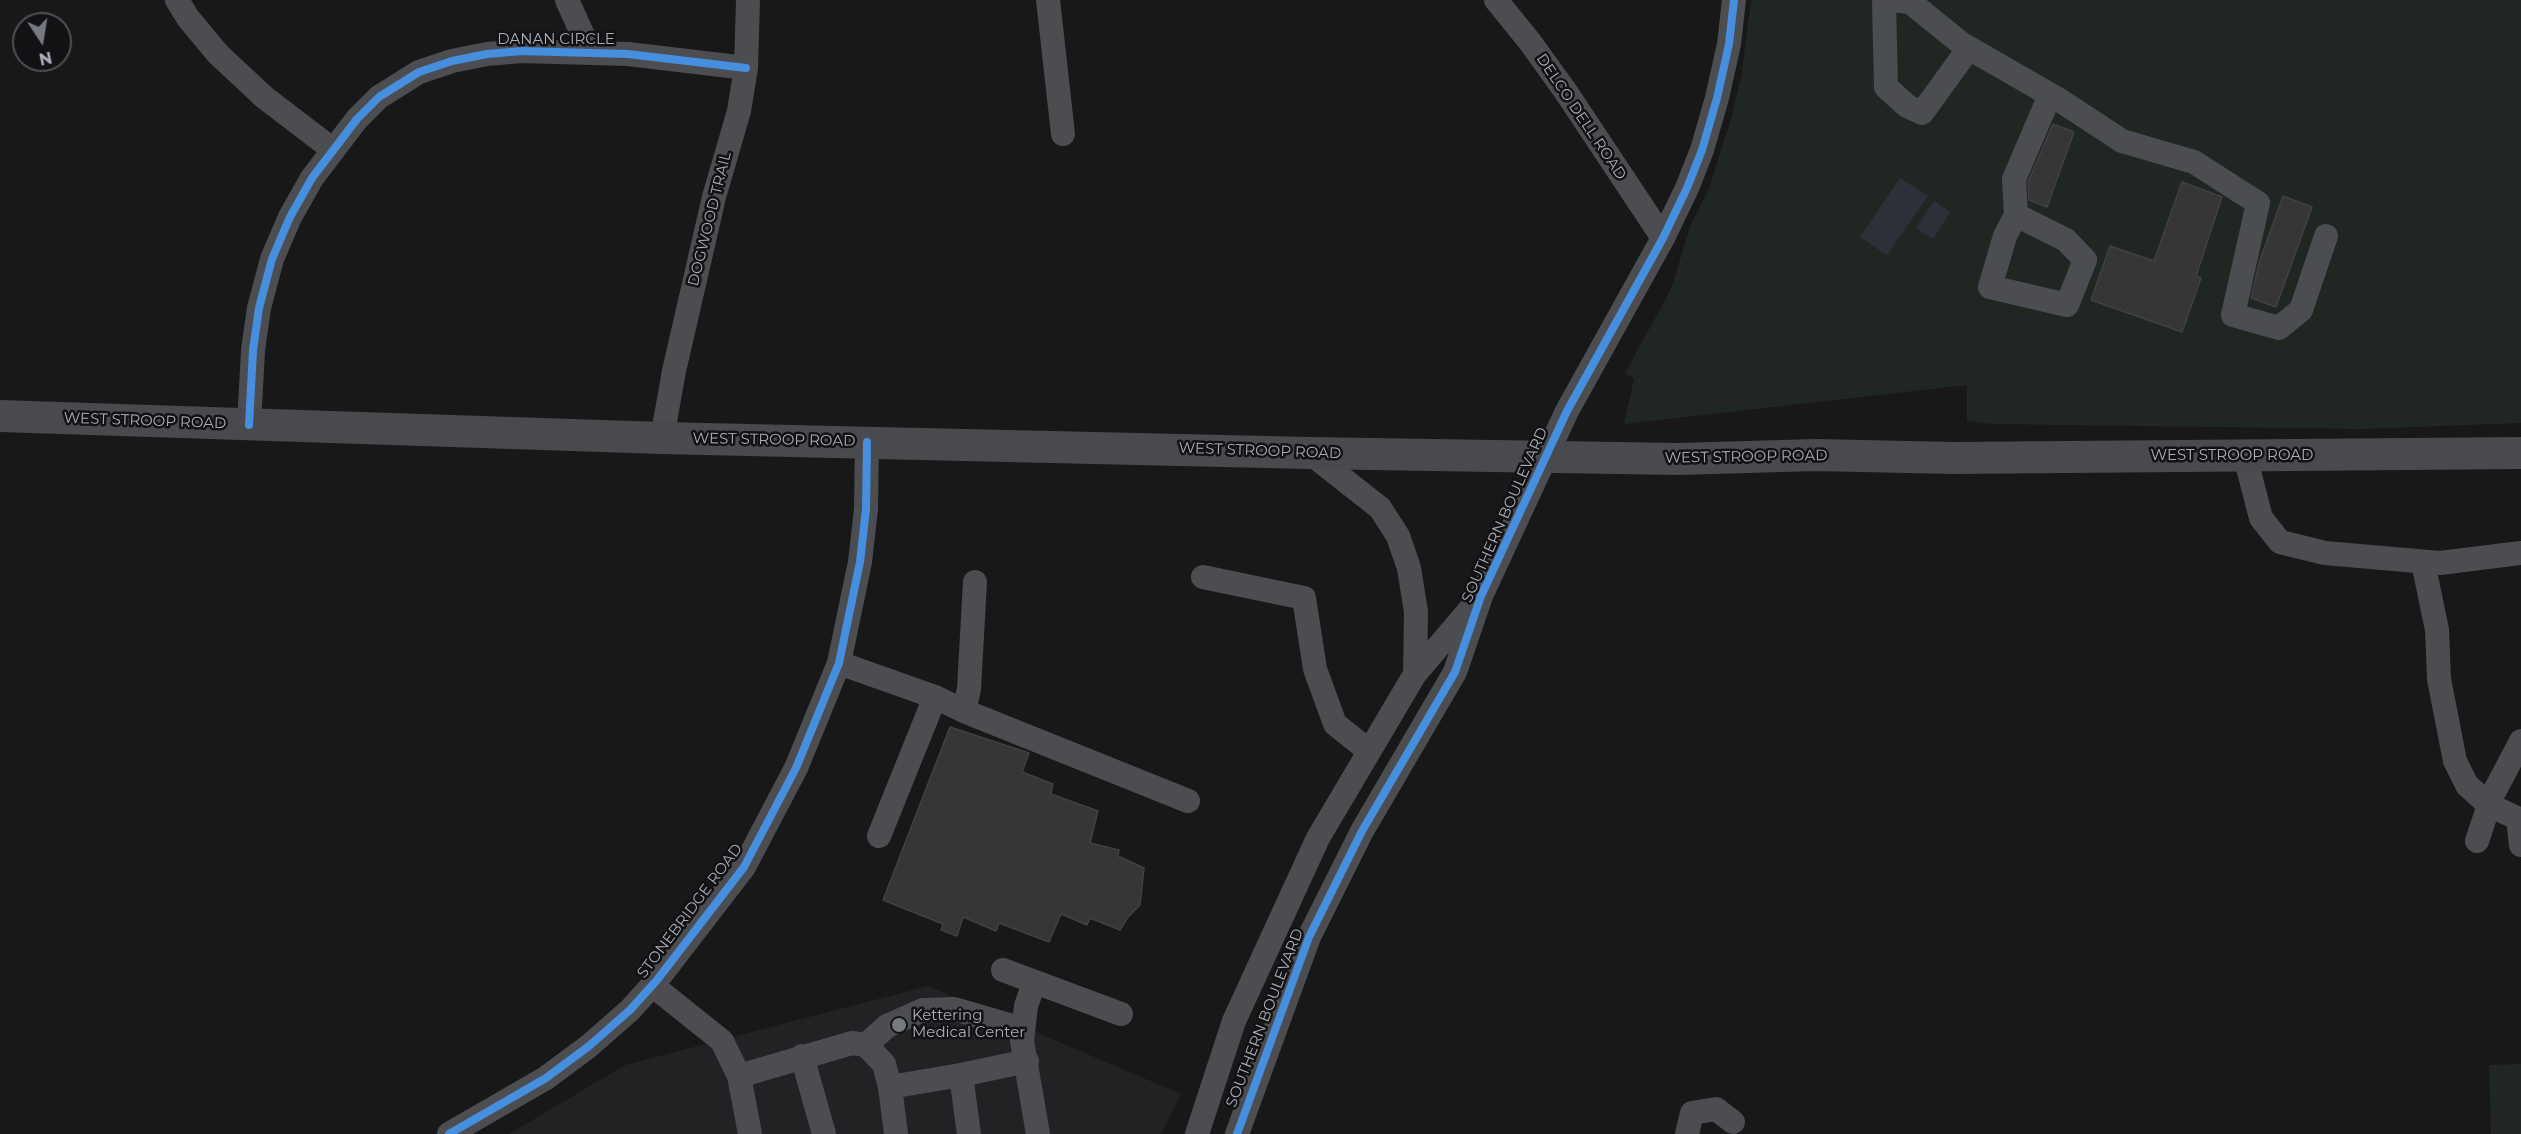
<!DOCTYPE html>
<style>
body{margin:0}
#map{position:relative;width:2521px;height:1134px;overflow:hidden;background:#181818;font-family:Montserrat,sans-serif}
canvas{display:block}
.north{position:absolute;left:12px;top:12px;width:60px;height:60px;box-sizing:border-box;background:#121214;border:2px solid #4f5056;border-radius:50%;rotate:168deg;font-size:16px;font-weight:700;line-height:24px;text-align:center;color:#aaadb8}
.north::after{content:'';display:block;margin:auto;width:21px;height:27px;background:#777980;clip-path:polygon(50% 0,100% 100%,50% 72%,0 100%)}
</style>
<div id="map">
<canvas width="2521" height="1134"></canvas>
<div class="north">N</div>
</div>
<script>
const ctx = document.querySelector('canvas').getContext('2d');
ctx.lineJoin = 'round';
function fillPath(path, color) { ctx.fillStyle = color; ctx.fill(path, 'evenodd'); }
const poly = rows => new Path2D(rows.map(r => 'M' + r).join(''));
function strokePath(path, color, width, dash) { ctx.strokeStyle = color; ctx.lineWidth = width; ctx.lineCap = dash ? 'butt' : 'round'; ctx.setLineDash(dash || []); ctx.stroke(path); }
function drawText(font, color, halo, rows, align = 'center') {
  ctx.font = font + ' Montserrat,sans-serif'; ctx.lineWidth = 5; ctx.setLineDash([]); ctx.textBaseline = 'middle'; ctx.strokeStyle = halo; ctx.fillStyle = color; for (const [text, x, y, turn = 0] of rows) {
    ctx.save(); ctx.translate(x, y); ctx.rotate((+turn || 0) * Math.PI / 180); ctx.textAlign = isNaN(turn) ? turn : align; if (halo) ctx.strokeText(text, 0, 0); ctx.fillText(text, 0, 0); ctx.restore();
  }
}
fillPath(poly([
 [928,986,1181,1094,1161,1134,509,1134,625,1065]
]), '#222224');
fillPath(poly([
 [1751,0,2521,0,2521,423,2362,429,1992,424,1967,421,1967,385,1624,424,1634,379,1625,373,1671,289,1691,224,1708,191,1731,119,1742,72],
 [2521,1064,2521,1134,2491,1134,2489,1065]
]), '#202722');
fillPath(poly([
 [1900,178,1928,196,1887,255,1860,237],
 [1934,201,1950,212,1933,239,1916,228]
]), '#2c3139');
const building = poly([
 [2053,124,2074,132,2047,207,2029,200,2028,182,2053,124],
 [2182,182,2222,197,2196,276,2201,278,2182,332,2091,300,2110,246,2154,261,2182,182],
 [2283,196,2312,207,2276,307,2251,298,2260,260,2283,196],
 [950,727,1029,753,1022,772,1053,784,1051,794,1098,811,1090,843,1119,850,1118,856,1144,868,1140,905,1128,917,1120,930,1090,918,1087,925,1061,914,1049,942,999,923,996,931,963,917,957,936,941,930,943,924,883,900,950,727]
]);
fillPath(building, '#363637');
strokePath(building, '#414144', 1.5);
strokePath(poly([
 [177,0,188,18,218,54,264,97,332,149],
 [567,0,591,53],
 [1048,0,1063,134],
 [1496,0,1530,42,1566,92,1663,238],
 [1884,0,1886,87,1907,106,1922,113,1969,48],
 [1892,0,1910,2,1962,44,2061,101,2122,141,2194,162,2258,203,2233,315,2279,328,2301,310,2326,236],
 [2016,215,2005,236,1990,287,2067,305,2085,260,2066,240,2016,215,2014,179,2050,95],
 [249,425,253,350,259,308,272,259,290,217,312,178,357,119,379,97,419,72,452,61,487,54,522,51,628,54,746,68],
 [662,438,674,371,714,197,739,111,746,68,748,0],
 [1310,453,1380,508,1398,536,1409,568,1416,612,1415,674],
 [2245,456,2261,518,2280,542,2325,553,2440,563,2521,553],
 [2423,562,2437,630,2439,679,2455,761,2467,785,2489,805,2521,820],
 [1203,577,1304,598,1315,669,1335,724,1369,751],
 [839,663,935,697,964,711,1188,801],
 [964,711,969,689,975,582],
 [2518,819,2521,845],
 [879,836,935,697],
 [2477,841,2492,796,2521,741],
 [1003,970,1121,1014],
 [1034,983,1026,1006,1022,1041,1038,1134],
 [652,985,722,1041,739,1076],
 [866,1045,887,1026,923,1010,954,1009,1023,1029],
 [802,1056,824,1134],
 [961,1075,969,1134],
 [890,1087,961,1075,1027,1061],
 [449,1134,546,1078,589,1046,630,1010,657,980,744,867,796,768,839,663,860,562,866,509,867,442],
 [750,1134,739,1076,852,1043,866,1045,884,1064,890,1087,896,1134],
 [1197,1134,1234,1021,1318,838,1415,674,1472,607],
 [1237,1134,1309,937,1362,831,1455,672,1481,596,1567,411,1663,238,1687,188,1702,150,1717,98,1729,44,1734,0],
 [1687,1134,1692,1113,1716,1109,1733,1122]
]), '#4c4d51', 24);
strokePath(poly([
 [0,416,662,438,1310,453,1678,459,1817,455,1953,458,2521,453]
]), '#494a4d', 32);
strokePath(poly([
 [249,425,253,350,259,308,272,259,290,217,312,178,357,119,379,97,419,72,452,61,487,54,522,51,628,54,746,68],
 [449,1134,546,1078,589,1046,630,1010,657,980,744,867,796,768,839,663,860,562,866,509,867,442],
 [1237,1134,1309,937,1362,831,1455,672,1481,596,1567,411,1663,238,1687,188,1702,150,1717,98,1729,44,1734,0]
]), '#468fdf', 8);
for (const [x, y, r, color] of [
 [899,1025,8,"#777980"]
]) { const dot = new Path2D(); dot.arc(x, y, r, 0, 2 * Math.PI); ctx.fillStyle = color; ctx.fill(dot); strokePath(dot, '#121214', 2); }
drawText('15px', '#aaadb8', '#121214', [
 ["DANAN CIRCLE",556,40],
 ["DELCO DELL ROAD",1581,117,56],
 ["DOGWOOD TRAIL",710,219,-76],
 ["WEST STROOP ROAD",145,421,2],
 ["WEST STROOP ROAD",774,440,1],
 ["WEST STROOP ROAD",1260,451,2],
 ["WEST STROOP ROAD",2232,456],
 ["WEST STROOP ROAD",1746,457,-1],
 ["SOUTHERN BOULEVARD",1505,515,-66],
 ["STONEBRIDGE ROAD",690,911,-53],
 ["SOUTHERN BOULEVARD",1265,1018,-69]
]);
drawText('15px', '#aaadb8', '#121214', [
 ["Kettering",912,1016],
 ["Medical Center",912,1033]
], 'left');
</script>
